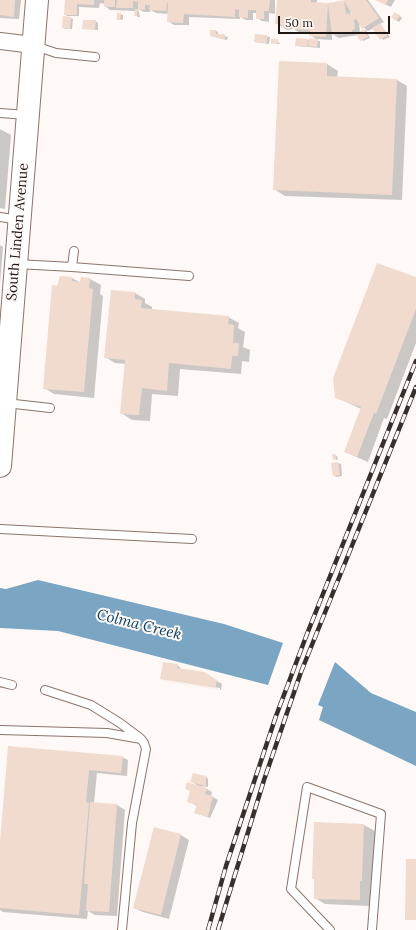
<!DOCTYPE html>
<style>
body{margin:0}
#map{position:relative;width:416px;height:930px;overflow:hidden;background:#fef9f7;font-family:Lora,serif}
canvas{display:block}
.scale{position:absolute;left:278px;top:16px;width:112px;height:18px;box-sizing:border-box;border:2px solid #1e1612;border-top:0;padding-left:5px;font-size:12px;line-height:14px;white-space:nowrap;color:#1e1612;-webkit-text-stroke:3px #fef9f7;paint-order:stroke}
</style>
<div id="map">
<canvas width="416" height="930"></canvas>
<div class="scale">50 m</div>
</div>
<script>
const ctx = document.querySelector('canvas').getContext('2d');
ctx.lineJoin = 'round';
function fillPath(path, color) { ctx.fillStyle = color; ctx.fill(path, 'evenodd'); }
const poly = rows => new Path2D(rows.map(r => 'M' + r).join(''));
function strokePath(path, color, width, dash) { ctx.strokeStyle = color; ctx.lineWidth = width; ctx.lineCap = dash ? 'butt' : 'round'; ctx.setLineDash(dash || []); ctx.stroke(path); }
function drawText(font, color, halo, rows, align = 'center') {
  ctx.font = font + ' Lora,serif'; ctx.lineWidth = 4; ctx.setLineDash([]); ctx.textBaseline = 'middle'; ctx.strokeStyle = halo; ctx.fillStyle = color; for (const [text, x, y, turn = 0] of rows) {
    ctx.save(); ctx.translate(x, y); ctx.rotate((+turn || 0) * Math.PI / 180); ctx.textAlign = isNaN(turn) ? turn : align; if (halo) ctx.strokeText(text, 0, 0); ctx.fillText(text, 0, 0); ctx.restore();
  }
}
fillPath(poly([
 [38,580,224,624,283,643,268,685,58,631,0,628,0,588,6,589],
 [335,662,371,693,416,712,416,766,319,720,323,707,318,705]
]), '#7aa6c4');
fillPath(poly([
 [0,0,21,0,19,19,0,18],
 [66,0,275,0,275,14,269,13,269,22,262,21,257,18,257,13,253,13,253,20,246,20,240,17,240,19,189,17,189,25,174,25,168,21,169,14,156,13,151,10,150,12,144,12,138,9,140,17,138,17,135,15,135,11,110,10,105,6,105,4,100,3,99,8,79,7,79,16,67,16,65,14],
 [278,0,317,0,317,4,328,4,348,0,368,0,384,22,380,24,390,37,383,40,374,28,368,31,366,30,370,38,363,41,358,35,339,38,332,34,332,40,316,39,310,35,311,32,298,32,294,29,287,30,276,23],
 [350,8,354,14,351,15],
 [359,22,366,30,360,33],
 [376,0,395,0,391,7],
 [120,14,123,15,123,20,118,19],
 [398,14,402,18,399,22,392,17],
 [70,18,73,19,72,29,66,29,63,28],
 [95,21,98,23,98,30,83,28],
 [216,31,218,32,218,35,228,37,227,40,211,36],
 [256,35,270,37,269,44,255,42],
 [277,40,280,44,272,43],
 [307,40,320,41,320,48,297,46],
 [280,62,327,64,338,71,337,77,397,80,407,86,402,200,285,196,274,189],
 [0,129,11,135,5,209,0,208],
 [0,245,3,247,0,284],
 [72,278,81,283,81,278,90,279,101,285,100,294,103,296,94,398,54,394,44,388],
 [416,279,416,343,387,419,384,418,368,462,345,452,361,409,336,397],
 [135,293,145,299,145,303,152,307,152,310,228,317,239,323,238,328,245,332,243,347,250,350,249,362,242,361,241,374,180,369,178,396,152,394,150,421,132,420,121,413,125,364,115,363,105,357],
 [335,455,337,456,338,460,334,459],
 [338,463,341,464,342,476,336,477,334,475],
 [177,665,183,670,204,673,222,684,221,690,167,681,161,678],
 [166,679,220,688,220,690,166,681],
 [9,747,122,757,128,760,127,776,97,773,94,803,117,805,125,810,117,916,95,915,88,911,87,919,3,912,0,910,0,852],
 [206,777,208,779,208,787,202,786,212,792,211,796,218,800,210,818,195,813,197,806,188,801,197,785,192,782],
 [315,824,364,825,375,831,373,886,371,886,370,906,325,904,315,898],
 [154,828,181,835,189,840,169,919,143,912,134,908]
]), '#0003');
fillPath(poly([
 [0,0,15,0,14,17,0,15],
 [65,0,94,0,94,5,77,4,77,15,64,15],
 [104,0,115,0,115,7,104,7],
 [117,0,270,0,269,11,264,11,264,19,256,19,256,10,248,10,248,18,239,17,239,10,235,9,235,17,184,14,183,23,167,22,168,3,167,3,166,11,149,10,150,5,145,5,145,10,138,9,138,2,133,1,133,8,116,8],
 [277,0,311,0,311,2,328,3,326,37,309,36,310,30,292,29,292,25,289,25,289,28,281,27,281,24,275,24],
 [346,0,366,0,379,18,362,29,356,19,354,20,355,29,352,30,352,33,332,35,328,3],
 [344,1,352,14,350,15,349,13,346,14],
 [375,0,388,0,386,5],
 [135,9,138,9,137,16,134,16],
 [395,12,400,16,396,21,391,17],
 [117,13,121,13,120,20,117,20],
 [63,16,71,17,70,29,62,28],
 [83,20,96,20,95,30,82,29],
 [380,23,388,35,380,40,372,28],
 [364,29,368,37,360,41,356,34],
 [210,30,216,30,216,34,225,34,225,40,210,36],
 [255,34,267,35,267,43,254,42],
 [296,38,308,39,307,47,295,46],
 [309,38,318,39,317,47,308,46],
 [271,39,278,39,278,43,271,44],
 [279,61,327,63,327,76,397,79,392,195,273,190],
 [377,263,416,277,416,309,376,414,374,413,357,457,344,452,361,407,335,398,333,378],
 [60,276,72,277,72,281,80,282,81,277,90,278,89,288,93,289,84,392,43,389,52,285,57,286],
 [111,290,135,292,135,299,142,300,141,308,229,316,228,324,234,325,233,343,239,343,238,356,232,356,231,369,169,363,167,391,142,388,139,415,120,414,125,360,104,358],
 [332,454,335,454,336,459,333,460],
 [338,462,340,475,333,476,331,463],
 [163,662,178,664,177,668,204,672,217,680,215,688,160,679],
 [8,746,123,756,121,773,89,770,86,802,89,803,79,915,0,908,0,841],
 [193,773,206,776,206,786,190,782],
 [187,782,207,788,205,794,213,796,208,817,194,813,197,805,187,802,190,791,185,789],
 [90,802,117,804,109,912,86,911,88,884,84,884],
 [314,822,364,824,362,881,360,881,360,900,314,899,314,879,312,879],
 [154,827,181,834,161,915,133,908],
 [406,859,416,859,416,920,405,920]
]), '#f1dace');
const lane = poly([
 [35,46,56,53,95,57],
 [0,113,27,115],
 [0,217,19,220],
 [17,264,72,267,74,251],
 [72,267,189,276],
 [6,403,50,408],
 [0,529,192,539],
 [0,682,12,685],
 [45,690,91,705,120,723,140,738],
 [0,730,107,733,141,739,144,743,146,749,132,823,122,930],
 [330,930,291,889,307,787,381,814,372,930]
]);
const street = poly([
 [0,41,33,45]
]);
const secondary = poly([
 [0,466,37,0]
]);
strokePath(lane, '#8a756b', 10);
strokePath(street, '#8a756b', 18);
strokePath(secondary, '#8a756b', 24);
strokePath(lane, '#fff', 8);
strokePath(street, '#fff', 16);
strokePath(secondary, '#fff', 22);
const rail = poly([
 [208,930,226,866,276,716,307,634,416,361],
 [218,930,264,780,301,672,416,387]
]);
strokePath(rail, '#38302c', 4.5);
strokePath(rail, '#fef9f7', 3, [9]);
drawText('14px', '#1e1612', '#fef9f7', [
 ["South Linden Avenue",18,232,-85]
]);
drawText('italic 15px', '#0b4361', '#fef9f7', [
 ["Colma Creek",139,625,14]
]);
</script>
